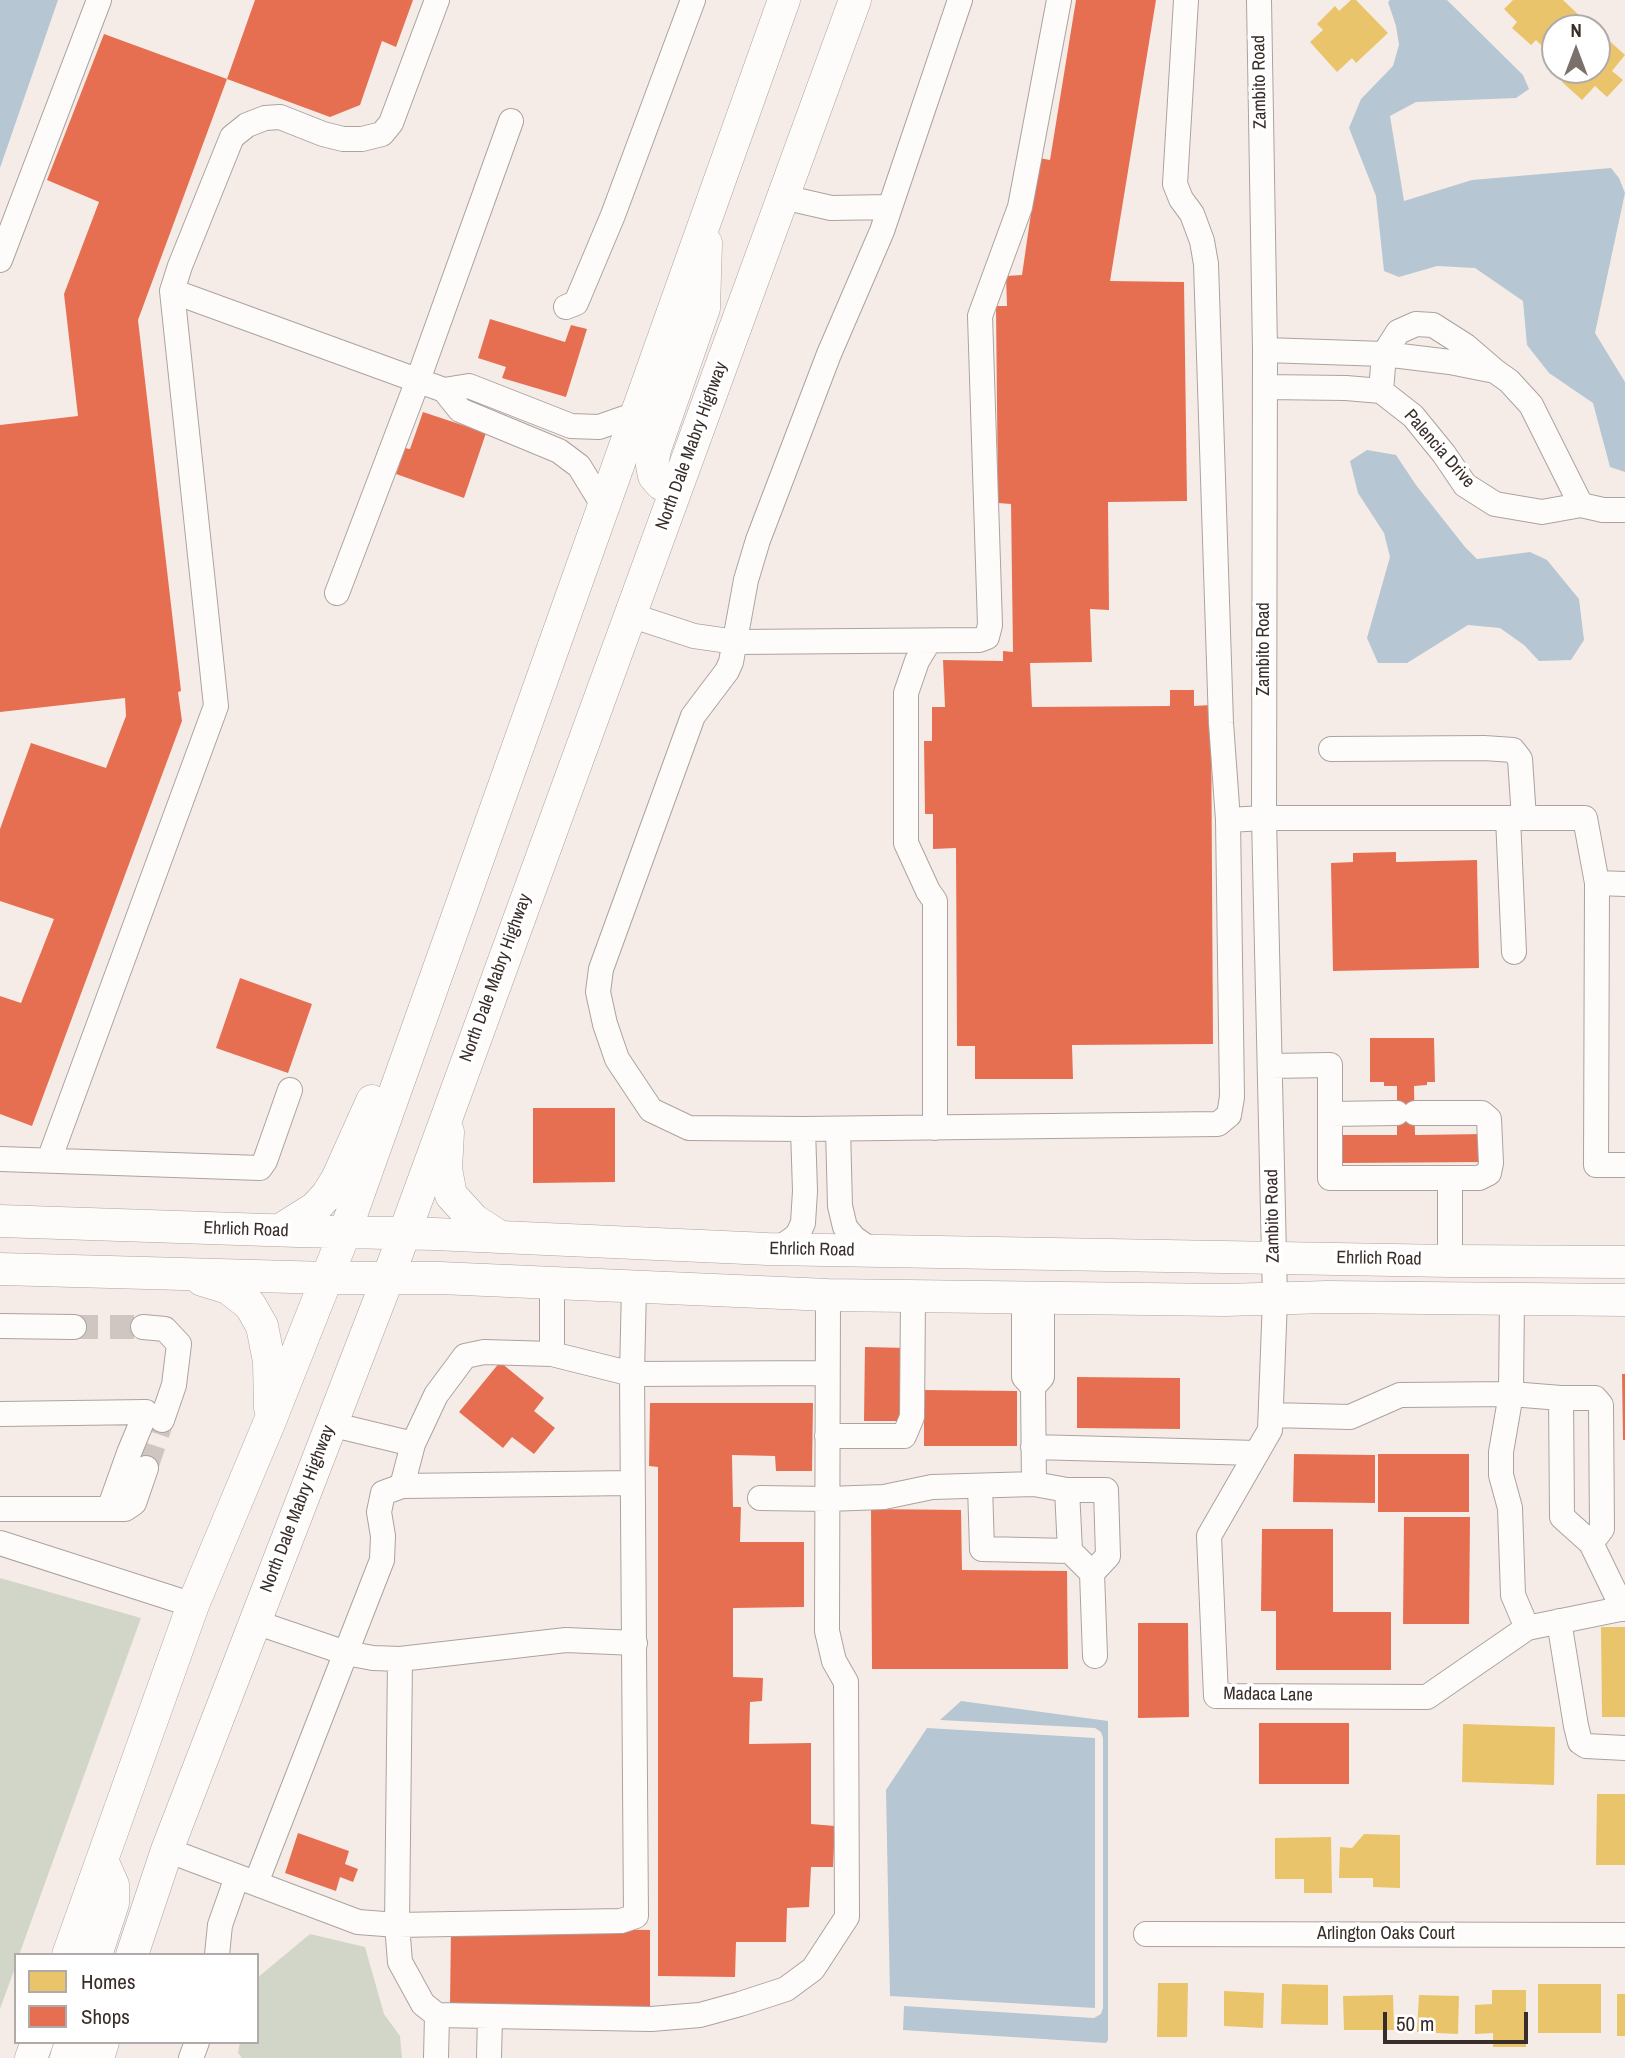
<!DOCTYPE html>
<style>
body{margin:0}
#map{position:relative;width:1625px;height:2058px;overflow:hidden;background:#f6ece7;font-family:"Archivo Narrow",sans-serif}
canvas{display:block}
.legend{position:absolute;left:14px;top:1953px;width:245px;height:91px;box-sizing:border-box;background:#fff;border:2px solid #b0aba9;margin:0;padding:9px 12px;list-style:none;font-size:21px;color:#392d28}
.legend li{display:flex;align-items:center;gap:14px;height:35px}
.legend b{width:35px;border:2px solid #b0aba9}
.north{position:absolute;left:1541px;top:14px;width:70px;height:70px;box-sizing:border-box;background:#fff;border:2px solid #b0aba9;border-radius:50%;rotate:0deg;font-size:19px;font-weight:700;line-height:28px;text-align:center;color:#392d28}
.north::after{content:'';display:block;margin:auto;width:24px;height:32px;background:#7b706b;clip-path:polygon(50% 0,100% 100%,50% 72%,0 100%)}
.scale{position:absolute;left:1383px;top:2012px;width:145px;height:32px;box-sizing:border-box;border:4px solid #392d28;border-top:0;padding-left:9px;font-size:21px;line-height:24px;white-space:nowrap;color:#392d28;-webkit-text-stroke:5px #fff;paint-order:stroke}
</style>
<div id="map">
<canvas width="1625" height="2058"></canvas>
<ul class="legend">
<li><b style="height:19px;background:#e9c46a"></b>Homes</li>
<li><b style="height:19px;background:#e76f51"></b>Shops</li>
</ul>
<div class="north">N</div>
<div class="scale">50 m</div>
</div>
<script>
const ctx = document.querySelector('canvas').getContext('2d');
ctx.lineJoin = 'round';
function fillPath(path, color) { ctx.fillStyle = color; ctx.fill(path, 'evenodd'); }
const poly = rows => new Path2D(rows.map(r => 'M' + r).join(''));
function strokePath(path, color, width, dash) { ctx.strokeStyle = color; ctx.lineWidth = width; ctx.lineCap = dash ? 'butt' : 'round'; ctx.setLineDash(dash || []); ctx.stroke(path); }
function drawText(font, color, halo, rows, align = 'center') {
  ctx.font = font + ' "Archivo Narrow",sans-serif'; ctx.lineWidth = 7; ctx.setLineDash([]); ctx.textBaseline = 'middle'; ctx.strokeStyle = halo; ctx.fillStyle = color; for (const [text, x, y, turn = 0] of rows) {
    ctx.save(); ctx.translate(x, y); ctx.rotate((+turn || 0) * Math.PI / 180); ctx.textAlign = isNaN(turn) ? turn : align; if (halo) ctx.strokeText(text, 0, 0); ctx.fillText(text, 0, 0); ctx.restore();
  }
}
fillPath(poly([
 [0,1578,141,1618,19,1955,16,1955,16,1965,0,2009],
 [310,1934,365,1947,384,2014,400,2036,402,2058,242,2058,238,2053,240,2042,257,2042,257,1978]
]), '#d1d6c8');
fillPath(poly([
 [0,0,58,0,0,168],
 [1390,0,1447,0,1523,75,1529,89,1516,98,1416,102,1390,116,1404,201,1472,180,1611,168,1619,178,1625,193,1595,333,1625,382,1625,472,1610,467,1593,403,1549,373,1527,345,1523,301,1475,268,1437,266,1399,277,1384,271,1376,196,1349,128,1361,99,1393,66,1399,45,1396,26,1388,2],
 [1367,450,1396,455,1416,485,1465,547,1477,559,1530,552,1547,560,1579,599,1584,640,1571,660,1539,661,1524,645,1500,628,1468,625,1407,663,1378,663,1367,638,1390,557,1384,533,1358,493,1350,461],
 [961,1701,1108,1721,1108,2040,1106,2043,903,2030,904,2006,1094,2018,1101,2014,1103,2008,1103,1738,1101,1732,1095,1728,940,1720],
 [927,1728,1095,1738,1095,2008,890,1996,886,1790]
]), '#b6c6d3');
fillPath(poly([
 [1351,0,1356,0,1388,33,1356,63,1352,58,1337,72,1310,42,1323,30,1317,24,1335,6,1339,11],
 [1513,0,1563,0,1582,18,1572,28,1555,28,1555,46,1549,53,1536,40,1531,45,1512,28,1517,22,1504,9],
 [1605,37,1625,55,1612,71,1623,80,1607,97,1595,86,1582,100,1562,82,1573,70,1597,70,1597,46],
 [1601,1627,1625,1627,1625,1717,1602,1717],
 [1463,1724,1555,1727,1554,1785,1462,1782],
 [1597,1794,1625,1794,1625,1865,1596,1865],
 [1364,1834,1400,1835,1400,1888,1373,1887,1373,1878,1339,1878,1340,1847,1352,1848],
 [1331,1837,1332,1893,1304,1893,1304,1879,1275,1879,1275,1838],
 [1158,1983,1188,1983,1187,2037,1157,2037],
 [1282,1984,1328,1985,1328,2025,1281,2024],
 [1538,1984,1601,1984,1601,2033,1538,2033],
 [1492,1990,1526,1990,1526,2047,1493,2047,1493,2033,1475,2034,1475,2005,1492,2004],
 [1224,1991,1264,1993,1263,2028,1224,2026],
 [1617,1994,1625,1994,1625,2036,1617,2036],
 [1393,1995,1394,2030,1344,2030,1343,1996],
 [1419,1995,1459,1996,1458,2034,1417,2032]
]), '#e9c46a');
fillPath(poly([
 [255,0,413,0,396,47,382,41,360,105,330,117,227,79],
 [1076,0,1156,0,1110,281,1184,282,1187,501,1108,502,1109,610,1090,609,1092,662,1030,663,1032,707,1170,706,1170,690,1194,690,1194,706,1211,705,1213,1044,1072,1045,1073,1079,975,1079,975,1046,957,1046,956,848,933,849,933,814,925,814,924,741,932,741,932,707,945,707,943,660,1003,661,1003,651,1013,652,1011,504,998,503,996,306,1007,306,1006,276,1022,275,1039,158,1050,160],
 [104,34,227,79,138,320,181,691,178,692,182,721,32,1126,0,1114,0,996,21,1003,54,919,0,901,0,829,31,743,106,768,126,716,125,698,0,712,0,425,78,416,64,294,99,202,47,180],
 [490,319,565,342,571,325,587,329,566,397,502,378,506,367,478,358],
 [423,412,486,433,464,498,396,474,405,448,410,449],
 [1396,852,1396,862,1477,860,1479,968,1333,971,1331,863,1353,862,1353,853],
 [240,978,312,1004,288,1073,216,1048],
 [1370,1038,1434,1038,1435,1082,1427,1082,1427,1085,1414,1086,1415,1135,1485,1134,1485,1162,1343,1163,1343,1135,1397,1135,1397,1086,1384,1086,1384,1082,1370,1082],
 [533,1108,615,1108,615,1182,533,1183],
 [865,1347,908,1348,907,1421,864,1421],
 [500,1362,544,1398,534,1411,555,1428,534,1454,512,1437,503,1448,459,1412],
 [1622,1374,1625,1374,1625,1440,1623,1440],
 [1077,1377,1180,1378,1180,1429,1077,1428],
 [924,1390,1017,1391,1017,1446,924,1446],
 [650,1403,813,1403,812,1471,776,1471,775,1456,732,1455,733,1507,741,1507,740,1542,804,1542,804,1607,733,1608,733,1677,763,1678,762,1701,750,1702,749,1744,811,1743,811,1824,835,1826,833,1867,811,1867,809,1907,787,1908,786,1942,736,1942,735,1977,658,1976,658,1467,649,1466],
 [1294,1454,1375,1455,1375,1503,1293,1502],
 [1378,1454,1469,1454,1469,1512,1378,1512],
 [871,1509,961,1510,962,1570,1067,1571,1068,1669,872,1669],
 [1404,1517,1470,1517,1469,1624,1403,1624],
 [1262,1529,1333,1529,1333,1612,1391,1612,1391,1670,1276,1670,1276,1611,1261,1611],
 [1138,1623,1188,1623,1189,1717,1138,1718],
 [1259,1723,1349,1723,1349,1784,1259,1784],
 [298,1833,349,1851,345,1864,358,1869,353,1882,340,1877,336,1891,285,1873],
 [451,1927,650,1930,650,2008,450,2005]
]), '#e76f51');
strokePath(poly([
 [74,1327,143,1327],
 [146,1468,162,1420]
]), '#d0c6c1', 24, [24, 12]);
const minor = poly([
 [960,0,882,231,829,354,758,540,746,580,731,662,727,671,693,716,601,969,598,992,605,1024,617,1059,651,1110,689,1128,803,1129,1218,1124,1229,1115,1232,1097,1228,820,1264,818,1585,818,1597,883,1625,884],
 [1186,0,1175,184,1181,199,1192,214,1202,241,1206,264,1221,723,1228,820],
 [1259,0,1265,350,1264,818,1275,1299,1270,1430,1209,1536,1216,1696,1427,1697,1527,1628,1625,1608],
 [783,197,831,208,890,207],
 [0,260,99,0],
 [172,291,444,390,469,386,571,426,599,427,636,414],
 [566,307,576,303,613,215,693,0],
 [1265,350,1384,354,1450,362,1495,371,1509,381,1531,405,1581,505],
 [1265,387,1346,388,1381,391,1413,416,1444,454,1465,485,1495,504,1542,512,1581,505,1603,510,1625,510],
 [444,390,460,410,559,451,579,466,603,505],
 [1381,391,1384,354,1398,332,1416,324,1433,325,1466,346,1495,371],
 [337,593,418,380,511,121],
 [630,615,694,636,736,642,979,640,987,637,990,625,980,316,1020,207,1059,0],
 [929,641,917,661,906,693,906,843,928,891,935,901,935,1128],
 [1331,749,1484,748,1513,750,1520,759,1524,818],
 [1508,818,1514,952],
 [1597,883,1596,1165,1625,1165],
 [1270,1066,1330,1065,1330,1178,1450,1178,1450,1261],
 [1415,1113,1482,1113,1489,1119,1491,1163,1489,1173,1479,1178,1450,1178],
 [1330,1114,1397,1113],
 [838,1129,840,1206,845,1227,854,1238,864,1245,878,1251],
 [0,1159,260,1168,265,1161,290,1090],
 [49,1160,216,706,172,291,180,266,232,137,247,125,265,118,280,117,323,134,343,139,362,139,382,134,391,123,437,0],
 [769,1249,782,1246,791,1240,798,1234,803,1223,805,1191,803,1129],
 [1024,1297,1024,1377,1033,1387,1042,1377,1042,1298],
 [1512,1298,1511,1394,1501,1452,1501,1475,1510,1508,1513,1595,1527,1628],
 [0,1326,74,1327],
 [143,1327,165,1329,179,1344,174,1385,162,1420],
 [552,1354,632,1374,827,1373],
 [1033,1387,1034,1484],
 [1561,1398,1595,1398,1601,1405,1602,1529,1591,1543],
 [0,1414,146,1412,129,1453,109,1509],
 [1271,1415,1350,1417,1400,1395,1511,1394,1561,1398,1562,1517,1591,1543,1623,1609],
 [330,1424,413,1444],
 [827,1436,904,1436,912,1417,913,1297],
 [1033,1447,1257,1453],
 [402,1486,413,1444,436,1395,465,1356,484,1352,552,1354,552,1283],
 [1067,1490,1106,1490,1108,1556,1092,1573,1070,1551],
 [760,1498,827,1499,884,1497,932,1487,1034,1484,1067,1490,1070,1551,982,1549,980,1486],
 [0,1509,125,1509,134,1503,146,1468],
 [0,1543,193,1605],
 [1092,1573,1095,1656],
 [1559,1621,1576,1726,1580,1742,1586,1746,1625,1748],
 [255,1622,346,1653,373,1658,400,1659,566,1640,635,1643],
 [400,1659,397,1925,400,1962,423,2004,437,2015,651,2019,700,2015,740,2004,786,1989,813,1969,847,1917,846,1682,834,1661,827,1631,828,1295],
 [167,1850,358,1922,397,1925,621,1921,636,1916,632,1374,634,1287],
 [256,1883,382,1560,383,1536,379,1512,383,1493,402,1486,632,1483],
 [1146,1934,1625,1935],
 [217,1955,220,1925,237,1877],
 [191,2058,197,2042],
 [436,2058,437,2015],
 [489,2058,490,2016]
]);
const major = poly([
 [676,489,661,484,654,476,652,465,655,449,704,308,706,243],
 [448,1132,446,1169,451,1195,474,1220,500,1237],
 [0,1221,297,1231,434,1234,768,1249,1450,1261,1625,1262],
 [280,1230,315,1208,327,1195,337,1179,372,1101],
 [0,1269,328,1278,440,1278,828,1295,1225,1300,1327,1297,1625,1300],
 [202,1280,228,1288,250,1305,262,1326,269,1361,270,1408],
 [68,1955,193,1605,270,1421,345,1232,784,0],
 [96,1955,113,1903,113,1885,102,1860],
 [132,1955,167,1850,388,1278,855,0],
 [31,2058,37,2042],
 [66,2058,71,2042],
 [98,2058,103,2042]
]);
strokePath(minor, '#aca29e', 26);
strokePath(major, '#aca29e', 33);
strokePath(minor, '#fefcfb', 24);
strokePath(major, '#fefcfb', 32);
drawText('18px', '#392d28', '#fff', [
 ["Zambito Road",1260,82,-91],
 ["North Dale Mabry Highway",692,446,-70],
 ["Palencia Drive",1439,449,49],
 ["Zambito Road",1264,649,-90],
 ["North Dale Mabry Highway",496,978,-70],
 ["Zambito Road",1273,1216,-91],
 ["Ehrlich Road",246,1230,2],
 ["Ehrlich Road",812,1250,1],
 ["Ehrlich Road",1379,1259,1],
 ["North Dale Mabry Highway",298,1509,-69],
 ["Madaca Lane",1268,1695,1],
 ["Arlington Oaks Court",1386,1934]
]);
</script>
